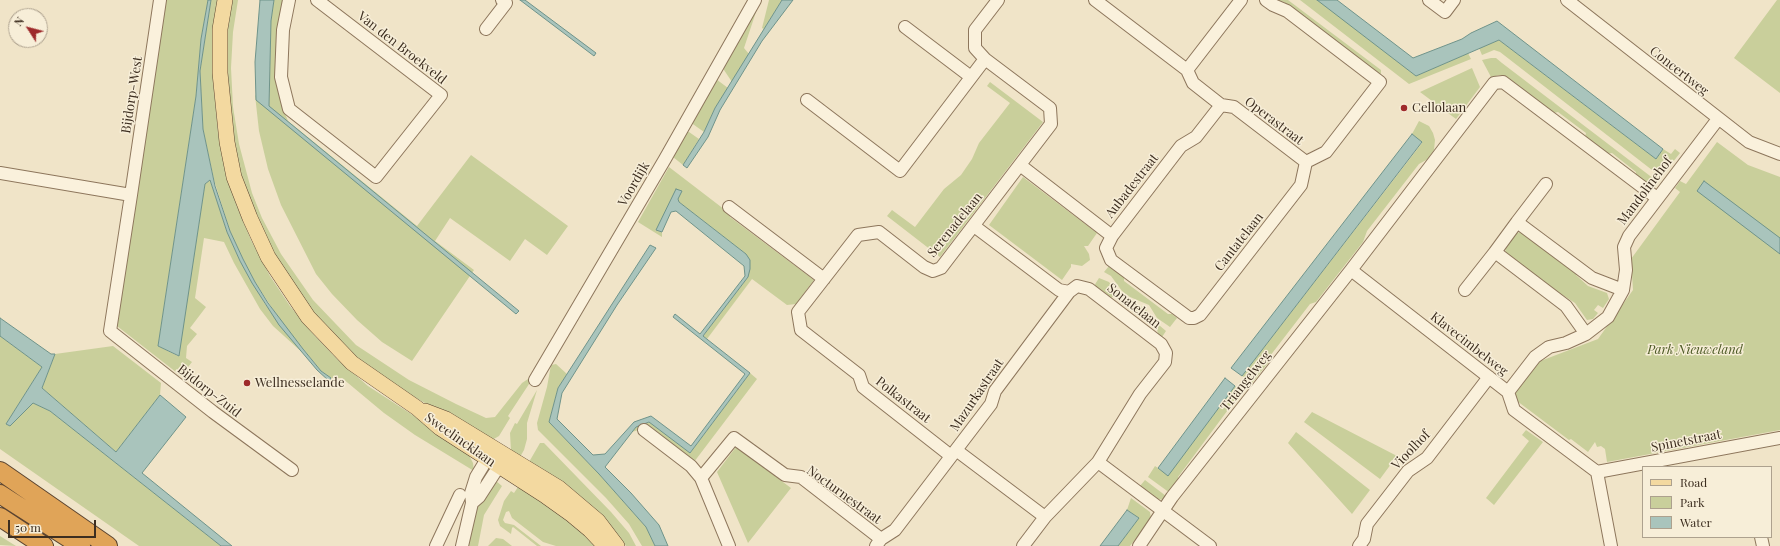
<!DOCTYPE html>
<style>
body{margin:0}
#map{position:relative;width:1780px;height:546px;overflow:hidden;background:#f0e4c8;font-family:"Playfair Display",serif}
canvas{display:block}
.legend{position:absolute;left:1642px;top:466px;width:130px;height:72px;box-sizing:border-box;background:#f7eed8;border:1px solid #ada18e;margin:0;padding:5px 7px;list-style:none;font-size:12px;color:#3d2e20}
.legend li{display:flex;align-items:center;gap:8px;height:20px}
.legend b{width:20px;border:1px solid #ada18e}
.north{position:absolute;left:8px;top:8px;width:40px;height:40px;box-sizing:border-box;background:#f7eed8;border:1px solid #ada18e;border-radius:50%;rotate:306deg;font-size:11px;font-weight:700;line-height:16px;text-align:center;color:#3d2e20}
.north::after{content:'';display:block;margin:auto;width:14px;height:18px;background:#9e2a2b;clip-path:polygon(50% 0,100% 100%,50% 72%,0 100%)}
.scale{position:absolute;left:8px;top:520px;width:88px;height:18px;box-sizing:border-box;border:2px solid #3d2e20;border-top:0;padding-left:5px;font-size:12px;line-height:14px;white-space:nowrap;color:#3d2e20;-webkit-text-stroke:3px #f7eed8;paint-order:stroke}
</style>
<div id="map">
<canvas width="1780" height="546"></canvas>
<ul class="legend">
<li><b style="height:5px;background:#f3d9a0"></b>Road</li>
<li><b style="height:11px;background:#c9cf9b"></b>Park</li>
<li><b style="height:11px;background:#a9c4bc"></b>Water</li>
</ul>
<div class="north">N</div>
<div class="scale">50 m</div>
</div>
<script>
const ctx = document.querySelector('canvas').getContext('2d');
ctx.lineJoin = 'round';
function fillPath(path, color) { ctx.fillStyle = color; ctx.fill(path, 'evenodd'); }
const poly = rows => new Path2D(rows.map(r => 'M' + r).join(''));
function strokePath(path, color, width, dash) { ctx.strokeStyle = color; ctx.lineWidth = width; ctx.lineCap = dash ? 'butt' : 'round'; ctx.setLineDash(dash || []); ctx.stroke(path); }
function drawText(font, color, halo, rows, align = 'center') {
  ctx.font = font + ' "Playfair Display",serif'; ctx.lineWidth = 3; ctx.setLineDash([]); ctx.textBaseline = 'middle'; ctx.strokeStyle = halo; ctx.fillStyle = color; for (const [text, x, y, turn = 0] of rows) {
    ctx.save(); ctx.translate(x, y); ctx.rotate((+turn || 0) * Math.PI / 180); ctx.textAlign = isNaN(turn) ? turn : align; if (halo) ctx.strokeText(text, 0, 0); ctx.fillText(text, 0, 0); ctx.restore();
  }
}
fillPath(poly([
 [166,0,208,0,201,39,196,96,158,346,178,356,205,184,210,180,227,232,240,261,265,304,305,355,273,326,260,309,234,263,224,242,204,238,195,298,206,307,190,328,197,334,187,346,186,358,192,362,181,376,117,326],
 [211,0,219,0,213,49,213,78,218,132,225,168,236,204,251,240,270,276,290,306,314,335,337,359,368,386,462,447,469,455,473,463,474,471,415,435,384,413,342,378,331,378,321,371,282,323,255,282,243,259,230,231,214,180,203,129,200,71],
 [232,0,238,0,233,32,231,68,233,107,239,144,252,193,262,218,281,254,313,300,356,345,409,380,456,404,486,418,495,417,522,383,528,379,531,381,508,416,510,418,499,436,492,440,486,438,390,383,364,365,323,325,283,272,254,215,237,162,228,109,226,41],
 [274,0,284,0,279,63,282,106,288,121,417,226,471,155,568,226,547,255,525,239,510,261,450,218,435,241,474,270,412,361,382,342,357,320,332,294,316,274,281,205,268,169,259,131,255,95,269,105,271,21],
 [760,0,744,48,749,54,732,82,722,67],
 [769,0,782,0,764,29,762,28],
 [1277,0,1288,0,1381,70,1381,73,1380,75,1284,2],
 [1300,0,1318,0,1416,76,1468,53,1471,59,1409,84],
 [1777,0,1780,0,1780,93,1734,58],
 [1499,40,1656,159,1663,149,1671,154,1675,149,1680,153,1661,177,1500,52,1494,50,1482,55,1479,48],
 [1491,58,1496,58,1502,63,1658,182,1655,187,1651,187,1636,176,1636,172,1612,153,1607,154,1585,137,1586,133,1558,112,1554,113,1506,77,1500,75,1491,77,1482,60],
 [1472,68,1480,87,1456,119,1420,92],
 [716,79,728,88,715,108,704,132,690,122],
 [990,82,1043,122,940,257,887,216,892,210,915,227,944,189,961,175,972,159,979,143,1010,103,987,86],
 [1419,121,1429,126,1433,133,1435,140,1434,150,1428,159,1419,164,1367,231,1363,242,1316,302,1310,304,1270,356,1268,363,1252,383,1242,376,1422,143,1412,134],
 [684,132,689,132,699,139,683,165,673,157],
 [1717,142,1748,165,1780,177,1780,430,1607,462,1605,449,1601,446,1597,447,1595,442,1588,452,1571,439,1569,440,1509,395,1530,365,1598,339,1633,290,1631,259,1680,192,1675,188,1680,181,1686,184],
 [669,167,729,213,730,217,814,280,796,304,787,305,752,279,707,339,703,336,748,277,746,254,679,202,678,199,660,232,662,232,662,237,638,222],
 [1023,177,1097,233,1088,246,1084,246,1089,254,1090,260,1082,266,1071,264,1071,267,1062,280,989,225],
 [1521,232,1578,272,1576,275,1588,286,1607,293,1609,299,1603,308,1598,305,1594,310,1598,313,1593,319,1587,320,1575,303,1561,294,1559,297,1505,254,1506,246,1517,233],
 [1109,266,1124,277,1124,281,1168,314,1172,314,1177,318,1170,327,1157,318,1149,305,1130,297,1122,291,1111,276,1104,272],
 [1099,278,1109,282,1117,293,1128,301,1145,308,1153,320,1166,331,1162,337,1158,334,1157,329,1114,296,1111,298,1094,286],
 [0,336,42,367,6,424,10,426,33,403,50,411,221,546,139,546,0,449],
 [113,346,161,383,160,395,116,452,42,388,55,354],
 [556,364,567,374,558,388,549,422,599,474,646,527,655,546,642,546,629,524,606,498,538,430,537,423,547,387,551,365],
 [750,373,757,379,694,462,648,427,632,432,636,427,650,422,690,453],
 [1235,386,1242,391,1178,477,1180,481,1170,493,1148,477,1155,466,1168,475],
 [537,390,527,423,527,439,524,450,520,457,511,451,510,433,515,423,517,424],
 [1312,412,1397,456,1380,479,1304,422],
 [1526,430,1543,442,1494,505,1486,498,1529,441,1522,435],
 [1296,432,1370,490,1352,514,1288,443],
 [540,443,544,443,611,512,629,533,636,546,626,546,609,526,529,462],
 [736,447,791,488,748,543,717,472],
 [1145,480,1166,496,1164,500,1158,499,1140,486],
 [496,481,502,486,484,515,478,546,467,546,476,508,491,484],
 [520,484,565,515,599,546,556,546,543,542,512,518,509,511,506,512,503,520,505,523,514,525,541,546,537,546,513,527,512,528,511,534,500,526,498,520,504,501,511,491,514,493],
 [1131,498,1150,512,1151,519,1130,546,1118,546,1139,518,1127,510],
 [0,536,16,546,0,545],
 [496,538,503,539,512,546,488,546]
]), '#c9cf9b');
const water = poly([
 [208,0,211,0,200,71,203,129,215,186,230,231,243,259,255,282,268,303,303,349,321,371,331,378,329,381,317,370,279,325,252,283,240,261,227,232,210,180,205,184,179,356,158,346,196,96,201,39,208,0],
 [260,0,274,0,271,21,269,106,519,311,516,314,256,100,255,62,260,0],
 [520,0,525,0,596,53,594,56,520,0],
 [782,0,793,0,762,41,720,110,708,137,687,168,683,165,704,132,715,108,782,0],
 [1317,0,1337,0,1413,58,1462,39,1471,33,1497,21,1663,149,1656,159,1499,40,1416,76,1317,0],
 [1412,134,1422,142,1242,376,1231,368,1412,134],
 [1704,181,1780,238,1780,254,1697,191,1704,181],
 [676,189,682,191,678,199,679,202,746,254,750,260,750,269,748,277,703,336,750,373,690,453,649,422,636,427,605,467,631,493,659,525,668,546,655,546,646,527,599,474,549,422,558,388,650,245,656,248,617,305,562,393,557,419,593,455,605,454,634,422,651,416,691,446,745,374,673,317,675,314,700,334,745,276,744,266,676,211,671,212,662,232,656,230,676,189],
 [0,318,51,354,55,354,42,388,116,452,160,395,186,417,142,473,232,546,221,546,50,411,33,403,10,426,6,424,42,367,0,336,0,318],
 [1225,378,1235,386,1168,476,1158,468,1225,378],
 [1127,510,1139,518,1118,546,1100,546,1127,510]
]);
fillPath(water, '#a9c4bc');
strokePath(water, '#6f938a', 1);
const minor = poly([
 [289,0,283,30,281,77,289,109,376,177,441,95,317,0],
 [1095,0,1187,70,1193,83,1221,105,1234,107,1306,162],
 [1429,0,1445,12,1454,0],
 [1567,0,1749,142,1780,154],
 [905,27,971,77],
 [486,29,506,3,502,0],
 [1187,70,1241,0],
 [807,100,900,171,985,59,975,48,975,30,998,0],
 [1020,165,1112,236,1181,146,1196,137,1221,105],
 [0,173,131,195,160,0],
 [131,195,110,331,213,412,292,470],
 [729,207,824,279],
 [1517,222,1546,184],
 [974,226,1059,290,1069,292,1077,286,1089,289,1161,344,1166,353,1165,362,1140,394,1098,462,1045,517,1023,546],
 [1112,236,1106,248,1111,260,1189,318,1194,318,1200,315,1301,185,1306,162,1326,152,1380,82,1287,11,1273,5,1266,0],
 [1351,270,1508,392,1514,410,1597,472,1611,546],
 [1465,290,1495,252],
 [1586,334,1566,306,1495,252,1517,222,1592,278,1623,290],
 [535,380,665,159,755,0],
 [1508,392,1535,357,1549,347,1566,343,1586,334,1608,317,1623,290,1626,270,1624,247,1629,236,1718,119],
 [644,430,691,466,701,478,729,546],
 [956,450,1045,517],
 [951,456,868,391,863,387,859,375,801,330,798,312,858,235,879,232,924,267,933,271,941,268,1051,124,1050,108,985,59],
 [1098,462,1210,546],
 [1597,472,1780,438],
 [701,478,734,438,785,475,801,477,881,539],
 [472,503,479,497,499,466,499,457],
 [1761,537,1763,546],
 [436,546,460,495],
 [462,546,472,503,471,493,476,477,487,459,494,454],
 [876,546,881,539,895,530,991,404,995,391,1069,292],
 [1139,546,1172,497,1351,270,1494,83,1503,82,1657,198],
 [1359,546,1364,539,1367,524,1391,493,1408,471,1427,458,1489,377]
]);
const major = poly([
 [225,0,220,29,220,73,227,142,234,177,250,218,268,257,308,317,352,363,417,408,440,428,544,495,572,515,590,530,605,546],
 [425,411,446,419,559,488,598,521,617,546]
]);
const highway = poly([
 [0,471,108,546],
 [0,494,81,546],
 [0,517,44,546]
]);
strokePath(minor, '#8d765c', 14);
strokePath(major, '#5b4430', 16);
strokePath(highway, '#5b4430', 20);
strokePath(minor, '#faf1dc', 12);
strokePath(major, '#f3d9a0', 15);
strokePath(highway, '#e0a458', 18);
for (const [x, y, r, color] of [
 [1404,108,4,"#9e2a2b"],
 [247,383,4,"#9e2a2b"]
]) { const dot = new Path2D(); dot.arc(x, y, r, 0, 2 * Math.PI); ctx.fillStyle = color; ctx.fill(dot); strokePath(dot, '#f7eed8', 1.5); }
drawText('13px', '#3d2e20', '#f7eed8', [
 ["Van den Broekveld",402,48,38],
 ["Concertweg",1679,71,38],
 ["Bijdorp-West",132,95,-81],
 ["Operastraat",1274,121,37],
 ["Voordijk",634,184,-60],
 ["Aubadestraat",1132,186,-52],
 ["Mandolinehof",1645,191,-53],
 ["Serenadelaan",955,225,-51],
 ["Cantatelaan",1239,242,-52],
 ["Sonatelaan",1134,306,38],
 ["Klavecimbelweg",1469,344,38],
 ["Triangelweg",1246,381,-52],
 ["Bijdorp-Zuid",209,391,38],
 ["Mazurkastraat",977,395,-56],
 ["Polkastraat",903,400,38],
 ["Sweelincklaan",460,440,35],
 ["Spinetstraat",1686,441,-11],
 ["Vioolhof",1411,450,-46],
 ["Nocturnestraat",844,495,36]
]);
drawText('13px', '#3d2e20', '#f7eed8', [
 ["Cellolaan",1412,108],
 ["Wellnesselande",255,383]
], 'left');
drawText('italic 13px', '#4d5a26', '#f7eed8', [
 ["Park Nieuweland",1695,350]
]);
</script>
